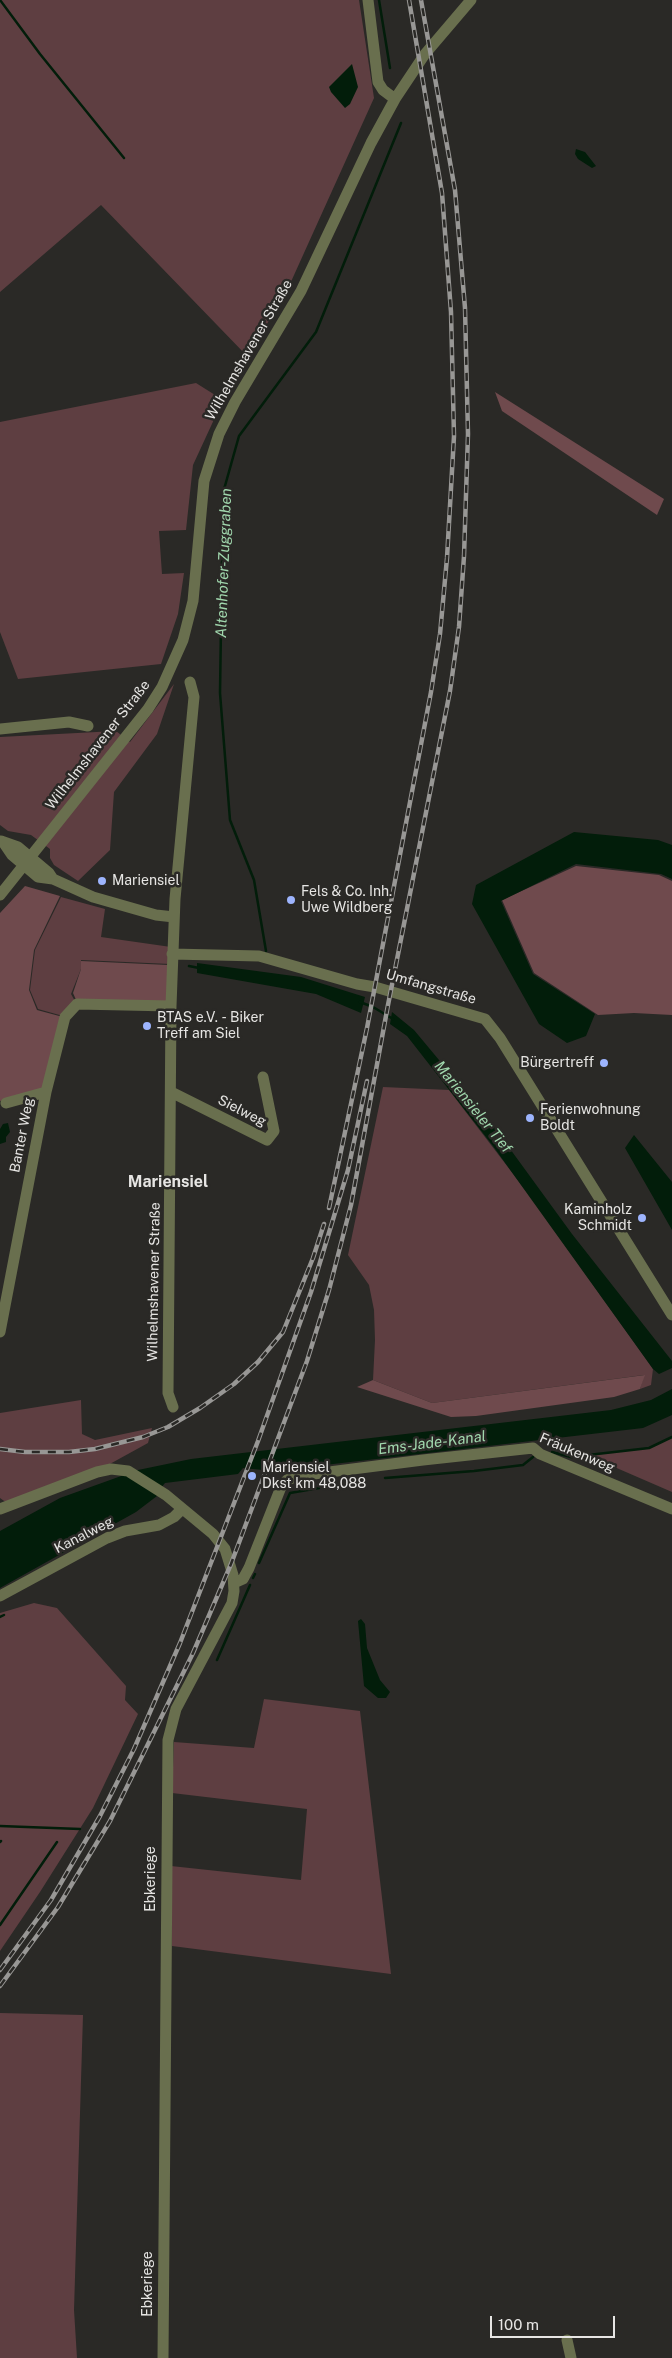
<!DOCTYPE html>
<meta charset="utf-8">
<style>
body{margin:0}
#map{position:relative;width:672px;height:2358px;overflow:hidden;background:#2a2926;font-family:"Public Sans",sans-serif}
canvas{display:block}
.scale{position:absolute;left:490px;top:2316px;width:125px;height:22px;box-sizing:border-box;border:2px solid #e6e5e3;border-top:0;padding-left:6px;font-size:15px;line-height:18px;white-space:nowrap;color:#e6e5e3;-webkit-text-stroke:4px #2a2926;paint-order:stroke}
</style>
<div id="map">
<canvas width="672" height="2358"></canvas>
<div class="scale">100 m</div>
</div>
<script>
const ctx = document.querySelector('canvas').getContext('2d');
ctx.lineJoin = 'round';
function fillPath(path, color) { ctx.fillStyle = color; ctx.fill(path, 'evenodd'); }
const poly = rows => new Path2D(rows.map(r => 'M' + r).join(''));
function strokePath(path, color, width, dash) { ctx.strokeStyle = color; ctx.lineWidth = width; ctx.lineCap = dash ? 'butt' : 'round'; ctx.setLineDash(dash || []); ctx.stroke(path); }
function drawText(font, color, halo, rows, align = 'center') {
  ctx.font = font + ' "Public Sans",sans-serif'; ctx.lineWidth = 5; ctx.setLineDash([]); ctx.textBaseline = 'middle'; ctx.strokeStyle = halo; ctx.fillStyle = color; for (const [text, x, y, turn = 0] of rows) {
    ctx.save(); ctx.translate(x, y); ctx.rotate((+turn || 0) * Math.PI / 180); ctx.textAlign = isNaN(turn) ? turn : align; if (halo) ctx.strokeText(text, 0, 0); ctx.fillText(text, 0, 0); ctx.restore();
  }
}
fillPath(poly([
 [0,0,359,0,374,98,285,295,247,356,101,205,0,292],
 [196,383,223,400,193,465,186,530,159,531,162,574,184,573,178,614,161,664,18,679,0,632,0,422],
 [174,684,157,734,114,792,110,850,78,881,54,865,50,858,50,849,31,835,8,831,0,825,0,737,116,731,130,742],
 [61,897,105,909,101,937,171,947,170,964,81,960,81,969,71,994,76,1003,63,1016,38,1009,30,990,35,950],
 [383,1087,449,1090,530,1196,653,1369,651,1385,640,1389,644,1375,432,1403,373,1380,375,1340,374,1310,369,1285,348,1255],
 [81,1400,82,1434,95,1440,152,1428,148,1443,108,1465,7,1503,0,1498,0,1413],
 [672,1437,672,1492,612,1466,571,1457,649,1448],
 [34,1603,57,1608,126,1686,125,1700,138,1714,93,1808,40,1892,0,1951,0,1613],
 [264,1699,360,1711,391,1974,172,1946,171,1866,301,1880,307,1809,172,1793,174,1742,254,1748],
 [0,2013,83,2015,74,2310,77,2358,0,2358]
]), '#5e3e41');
fillPath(poly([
 [495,392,664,499,657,515,502,411],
 [576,866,659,875,672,881,672,1015,634,1013,598,1015,534,973,502,900],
 [25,886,60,896,34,950,29,990,37,1010,63,1017,42,1091,0,1101,0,913],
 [81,961,169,965,168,1004,77,1002,73,993,81,969],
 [645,1375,640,1389,614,1397,476,1416,451,1417,357,1387,373,1380,432,1403]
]), '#6f4a4d');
fillPath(poly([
 [352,64,358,87,350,104,345,108,331,92,329,87],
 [576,149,585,152,596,166,592,168,578,159,575,154],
 [574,832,658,840,672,845,672,879,661,874,576,864,501,901,533,974,595,1014,586,1036,567,1043,539,1024,472,904,476,885],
 [197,963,301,977,365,997,361,1013,316,994,197,973],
 [392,1012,414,1030,489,1120,572,1234,672,1361,672,1368,659,1374,653,1369,493,1146,407,1036,390,1024],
 [8,1123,10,1132,6,1137,6,1142,0,1144,0,1129,3,1124],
 [634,1135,672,1182,672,1230,625,1148],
 [672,1389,672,1415,643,1428,273,1471,243,1468,238,1474,165,1483,156,1494,157,1496,136,1512,0,1588,0,1531,60,1498,138,1470,191,1459,611,1410,651,1400],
 [361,1619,365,1624,367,1648,380,1680,390,1692,386,1698,378,1698,364,1686,358,1621]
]), '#021d0a');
strokePath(poly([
 [0,0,40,54,124,158],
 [379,0,390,68],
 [266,951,254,880,230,820,220,693,223,493,239,436,316,332,401,123],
 [189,966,199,968],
 [360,1002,373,1007,393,1019],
 [552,1452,571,1457,649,1448,672,1437],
 [385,1478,474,1471,523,1465,533,1457],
 [259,1563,290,1493,319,1488],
 [253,1578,255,1574],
 [0,1617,4,1615],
 [217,1660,250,1585],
 [0,1826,80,1829],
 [0,1842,1,1841],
 [0,1925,57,1842]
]), '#021d0a', 2.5);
strokePath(poly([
 [368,0,378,82,383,90,395,99],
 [0,729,69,722,88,726],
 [1,841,18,847,49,873,53,879],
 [3,842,12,855,38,877,53,879,93,897,156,915,174,917],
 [0,895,148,709,162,687,183,640,193,601,204,481,219,434,235,402,301,291,371,143,395,99,425,54,471,0],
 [172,954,259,956,357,984,375,987,485,1019,500,1038,672,1315],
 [171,1092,267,1140,274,1131,263,1077],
 [6,1103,46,1092],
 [0,1332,46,1092,65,1017,77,1004,171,1006],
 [173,1407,168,1393,171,1006,175,899,194,697,190,682],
 [0,1509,97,1472,111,1469,128,1471,166,1495,213,1534,225,1549,233,1575,234,1591,232,1603,176,1709,168,1740,163,2358],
 [234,1583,243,1579,249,1568,281,1487,287,1480,298,1476,423,1460,533,1448,540,1454,672,1509],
 [0,1596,107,1538,125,1531,159,1525,174,1517,182,1509],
 [567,2340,571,2358]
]), '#696f4e', 11);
const rail = poly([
 [329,1208,367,1028,431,692,440,634,447,558,454,436,451,312,442,193,409,0],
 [0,1449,25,1452,69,1452,95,1449,143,1437,168,1427,200,1408,234,1384,258,1362,283,1332,313,1258,324,1224],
 [0,1970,51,1900,100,1816,134,1749,180,1643,258,1441,311,1292,348,1170,367,1081],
 [0,1986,58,1907,110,1821,193,1653,231,1564,307,1361,329,1290,351,1205,388,1005,450,691,459,627,464,556,468,434,465,308,455,190,421,0]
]);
strokePath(rail, '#989795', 4.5);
strokePath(rail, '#2a2926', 2.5, [8]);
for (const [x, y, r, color] of [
 [102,881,5,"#9db4fd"],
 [291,900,5,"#9db4fd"],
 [147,1026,5,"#9db4fd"],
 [604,1063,5,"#9db4fd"],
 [530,1118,5,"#9db4fd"],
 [642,1218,5,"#9db4fd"],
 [252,1476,5,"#9db4fd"]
]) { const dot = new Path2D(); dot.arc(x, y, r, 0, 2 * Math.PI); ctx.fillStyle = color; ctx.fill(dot); strokePath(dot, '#2a2926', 2); }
drawText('14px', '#e6e5e3', '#2a2926', [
 ["Wilhelmshavener Straße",249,350,-60],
 ["Wilhelmshavener Straße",98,745,-52],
 ["Umfangstraße",431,987,16],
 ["Sielweg",242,1111,27],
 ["Banter Weg",22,1135,-79],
 ["Wilhelmshavener Straße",154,1282,-89],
 ["Fräukenweg",577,1453,23],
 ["Kanalweg",84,1535,-27],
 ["Ebkeriege",151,1879,-90],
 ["Ebkeriege",148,2284,-90]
]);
drawText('14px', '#e6e5e3', '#2a2926', [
 ["Mariensiel",112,881],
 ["Fels & Co. Inh.",301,892],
 ["Uwe Wildberg",301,908],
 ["BTAS e.V. - Biker",157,1018],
 ["Treff am Siel",157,1034],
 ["Bürgertreff",594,1063,"right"],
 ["Ferienwohnung",540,1110],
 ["Boldt",540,1126],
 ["Kaminholz",632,1210,"right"],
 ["Schmidt",632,1226,"right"],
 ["Mariensiel",262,1468],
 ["Dkst km 48,088",262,1484]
], 'left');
drawText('italic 15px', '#a0d7ad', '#2a2926', [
 ["Altenhofer-Zuggraben",224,563,-88],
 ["Mariensieler Tief",473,1107,51],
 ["Ems-Jade-Kanal",432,1443,-7]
]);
drawText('bold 16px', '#e6e5e3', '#2a2926', [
 ["Mariensiel",168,1182]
]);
</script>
